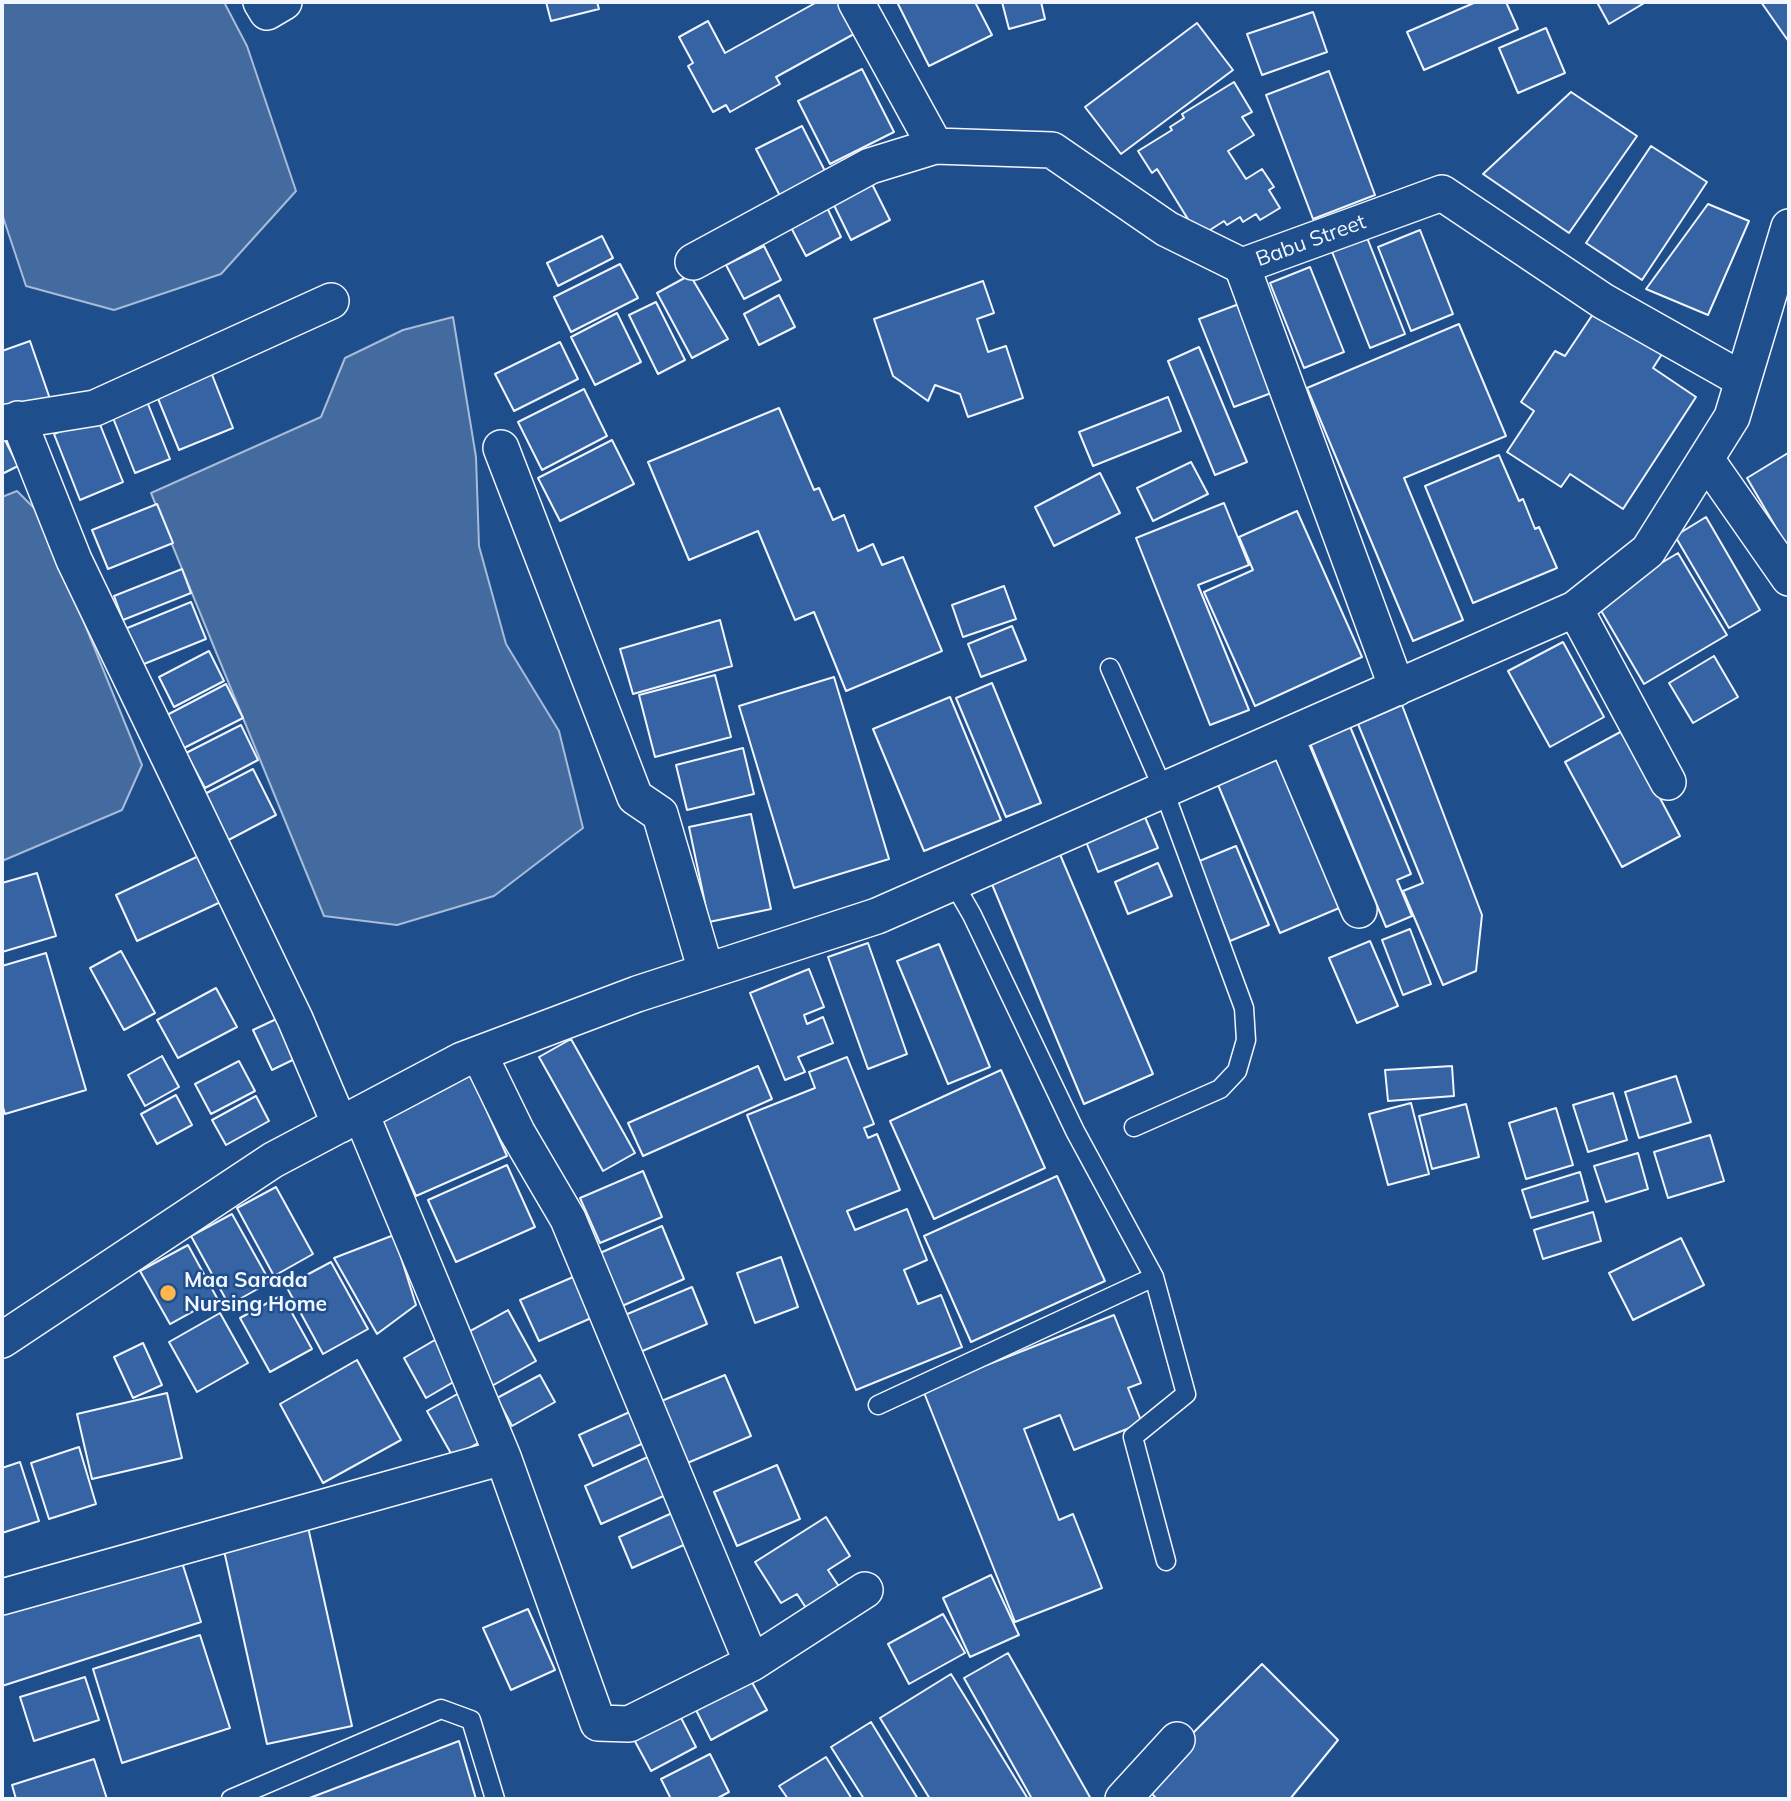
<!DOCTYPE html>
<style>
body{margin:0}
#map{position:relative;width:1791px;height:1801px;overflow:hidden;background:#1f4e8c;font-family:Mulish,sans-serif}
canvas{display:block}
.frame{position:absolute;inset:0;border:4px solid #f2f6ff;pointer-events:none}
</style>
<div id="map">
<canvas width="1791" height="1801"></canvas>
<div class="frame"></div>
</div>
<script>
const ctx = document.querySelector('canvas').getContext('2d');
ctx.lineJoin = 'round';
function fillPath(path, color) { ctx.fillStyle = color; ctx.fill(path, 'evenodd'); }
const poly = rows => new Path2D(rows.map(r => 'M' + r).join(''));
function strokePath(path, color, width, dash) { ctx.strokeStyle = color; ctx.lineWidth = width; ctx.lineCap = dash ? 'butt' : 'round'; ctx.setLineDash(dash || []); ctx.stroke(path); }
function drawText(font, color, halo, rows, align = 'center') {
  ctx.font = font + ' Mulish,sans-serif'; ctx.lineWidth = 5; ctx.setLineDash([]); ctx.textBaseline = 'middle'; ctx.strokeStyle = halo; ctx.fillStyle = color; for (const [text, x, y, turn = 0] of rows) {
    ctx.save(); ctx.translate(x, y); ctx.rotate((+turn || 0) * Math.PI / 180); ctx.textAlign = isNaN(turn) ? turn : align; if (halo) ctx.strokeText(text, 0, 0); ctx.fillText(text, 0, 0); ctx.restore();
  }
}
const water = poly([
 [2,2,224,2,247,46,296,191,221,274,114,310,26,286,2,214,2,2],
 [453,317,476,457,479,546,506,644,559,731,583,828,494,896,397,925,324,916,151,493,321,417,345,358,403,330,453,317],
 [17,491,40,514,142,765,122,810,2,861,2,497,17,491]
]);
fillPath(water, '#446ba0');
strokePath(water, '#a8bbd7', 2);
const building = poly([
 [546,2,597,2,599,9,551,21,546,2],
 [817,2,848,2,863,29,776,77,780,84,730,112,726,105,713,112,688,66,693,63,679,37,708,21,725,53,817,2],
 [897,2,975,2,992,35,929,66,897,2],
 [1002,2,1041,2,1045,19,1009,29,1002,2],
 [1476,2,1506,2,1518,29,1424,70,1407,32,1476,2],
 [1601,2,1646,2,1609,24,1598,4,1601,2],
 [1761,2,1789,2,1789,42,1761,2],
 [1313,12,1327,52,1262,75,1247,34,1313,12],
 [1197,23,1233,70,1121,154,1085,107,1197,23],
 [1546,28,1565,73,1518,93,1499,48,1546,28],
 [862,69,894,132,830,164,798,101,862,69],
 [1329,71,1375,195,1313,219,1266,95,1329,71],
 [1234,82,1252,112,1242,117,1254,135,1228,151,1246,179,1262,169,1274,187,1269,190,1280,208,1260,220,1256,214,1243,222,1240,217,1227,225,1224,221,1199,237,1157,169,1152,173,1138,151,1172,130,1170,127,1184,118,1182,114,1234,82],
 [1571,92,1637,136,1569,233,1483,174,1571,92],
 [802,126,826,173,780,196,756,149,802,126],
 [1651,146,1707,182,1642,280,1586,243,1651,146],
 [866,172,890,220,851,240,827,191,866,172],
 [823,199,841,237,806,256,786,218,823,199],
 [1708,204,1749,221,1708,315,1646,289,1708,204],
 [1364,230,1405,334,1370,348,1329,244,1364,230],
 [1420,230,1453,314,1411,331,1378,247,1420,230],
 [602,236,613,258,558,286,547,263,602,236],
 [764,246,781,280,744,299,726,265,764,246],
 [620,264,638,298,571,332,554,297,620,264],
 [1310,267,1344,352,1304,368,1270,283,1310,267],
 [690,275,728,339,692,358,657,293,690,275],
 [983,281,994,313,977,319,988,352,1006,346,1023,398,968,417,960,394,935,385,928,401,893,376,874,319,983,281],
 [779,295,795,327,759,345,744,314,779,295],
 [656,302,685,360,658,374,629,315,656,302],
 [1239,304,1274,392,1234,407,1199,319,1239,304],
 [1595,311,1662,354,1653,368,1696,397,1623,509,1570,474,1561,487,1507,452,1534,411,1521,402,1555,351,1565,356,1595,311],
 [617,313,641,362,595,385,571,337,617,313],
 [1459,324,1506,436,1404,478,1463,620,1413,641,1307,388,1459,324],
 [30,341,50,399,2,416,2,351,30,341],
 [560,342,578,379,514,411,495,374,560,342],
 [1199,347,1247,462,1215,475,1168,361,1199,347],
 [207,362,233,428,179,450,152,384,207,362],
 [584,389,607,436,542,470,518,422,584,389],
 [1168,397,1181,431,1093,466,1079,432,1168,397],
 [146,399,170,459,135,473,111,413,146,399],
 [779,408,814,490,819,488,833,520,844,515,858,551,873,544,882,565,903,557,942,651,846,691,814,612,795,620,758,531,689,560,648,462,779,408],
 [97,417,123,482,80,500,54,434,97,417],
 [2,434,18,466,2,474,2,434],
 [612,440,634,484,560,521,538,478,612,440],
 [1788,453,1789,455,1789,550,1747,478,1788,453],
 [1499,455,1519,501,1523,499,1535,529,1539,527,1557,568,1473,603,1425,486,1499,455],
 [1191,462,1208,494,1153,521,1137,488,1191,462],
 [1100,473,1120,513,1054,546,1035,507,1100,473],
 [1224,503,1249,565,1198,585,1249,710,1210,725,1136,538,1224,503],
 [157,504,173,543,108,569,92,530,157,504],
 [1297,511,1362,657,1255,706,1204,592,1253,570,1239,537,1297,511],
 [1706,517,1760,610,1729,628,1675,536,1706,517],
 [1678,553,1727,635,1644,684,1596,602,1678,553],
 [182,569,191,593,123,620,114,596,182,569],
 [1004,586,1016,619,963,637,952,605,1004,586],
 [191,602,206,639,134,668,120,631,191,602],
 [720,620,732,666,633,694,620,649,720,620],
 [1012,626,1026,660,981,677,968,644,1012,626],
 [1563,642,1604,717,1550,747,1508,671,1563,642],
 [209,651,224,681,174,707,159,677,209,651],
 [1714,656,1738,697,1693,723,1669,683,1714,656],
 [715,675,731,737,655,757,639,695,715,675],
 [834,677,889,859,794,888,739,706,834,677],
 [992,683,1041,803,1006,817,956,698,992,683],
 [226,684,243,718,184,748,167,715,226,684],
 [950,697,1001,820,924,851,873,729,950,697],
 [1402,705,1482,915,1476,971,1443,985,1403,891,1423,883,1358,724,1402,705],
 [1349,724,1411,874,1397,880,1412,916,1386,927,1309,741,1349,724],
 [241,725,258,760,205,788,186,753,241,725],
 [1624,730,1680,836,1622,867,1565,762,1624,730],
 [743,748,754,794,687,810,676,765,743,748],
 [1288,751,1351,903,1280,933,1216,780,1288,751],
 [253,769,276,815,219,845,195,799,253,769],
 [1142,810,1158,848,1098,872,1083,834,1142,810],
 [751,814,771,909,709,922,689,827,751,814],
 [1236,846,1269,925,1230,941,1197,862,1236,846],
 [1059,852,1153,1074,1084,1104,991,882,1059,852],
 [203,854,225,900,137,941,116,895,203,854],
 [1158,863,1172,896,1128,914,1115,882,1158,863],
 [37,873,56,936,2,952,2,883,37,873],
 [1410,929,1431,984,1403,995,1382,940,1410,929],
 [1370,941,1398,1006,1357,1023,1329,958,1370,941],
 [868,943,907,1054,868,1069,828,957,868,943],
 [939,944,990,1067,948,1084,897,961,939,944],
 [121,951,155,1013,124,1030,90,968,121,951],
 [46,953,86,1090,5,1114,2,1104,2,966,46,953],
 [809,969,824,1007,804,1015,807,1024,823,1017,833,1043,798,1057,805,1072,785,1080,750,993,809,969],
 [216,988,237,1027,178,1058,157,1020,216,988],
 [287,1014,305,1054,272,1070,253,1030,287,1014],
 [571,1039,635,1153,603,1171,539,1057,571,1039],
 [162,1056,179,1087,145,1106,128,1075,162,1056],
 [847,1057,874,1124,864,1128,868,1138,877,1134,900,1190,847,1211,855,1230,907,1209,927,1260,904,1270,918,1304,941,1295,962,1347,856,1390,747,1115,815,1088,809,1072,847,1057],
 [239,1061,255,1091,211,1114,195,1084,239,1061],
 [758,1066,772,1099,643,1156,628,1123,758,1066],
 [1452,1066,1454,1096,1388,1101,1385,1070,1452,1066],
 [1001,1070,1045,1168,934,1219,890,1121,1001,1070],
 [469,1071,507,1156,416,1196,379,1112,469,1071],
 [1676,1076,1691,1122,1639,1138,1625,1092,1676,1076],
 [1613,1093,1627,1140,1588,1152,1573,1105,1613,1093],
 [176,1095,192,1125,157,1144,141,1114,176,1095],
 [256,1096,269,1121,226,1145,212,1120,256,1096],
 [1411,1103,1429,1174,1388,1185,1369,1114,1411,1103],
 [1466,1104,1479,1157,1432,1169,1419,1116,1466,1104],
 [1556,1108,1573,1165,1526,1179,1509,1123,1556,1108],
 [1710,1135,1724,1181,1668,1198,1654,1152,1710,1135],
 [1638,1153,1648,1189,1606,1202,1594,1166,1638,1153],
 [507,1165,535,1227,456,1262,428,1200,507,1165],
 [643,1171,662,1217,600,1243,580,1198,643,1171],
 [1580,1172,1588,1201,1531,1218,1522,1190,1580,1172],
 [1057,1176,1105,1281,971,1342,924,1236,1057,1176],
 [276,1187,313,1254,274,1276,237,1208,276,1187],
 [1593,1212,1601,1241,1543,1259,1534,1230,1593,1212],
 [232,1214,270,1282,229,1305,191,1236,232,1214],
 [662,1226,684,1279,622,1306,600,1253,662,1226],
 [394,1235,416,1305,377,1334,334,1258,394,1235],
 [1681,1238,1704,1285,1633,1320,1609,1273,1681,1238],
 [188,1245,217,1298,170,1324,140,1271,188,1245],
 [781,1257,798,1307,755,1323,737,1273,781,1257],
 [331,1262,368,1329,323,1354,286,1286,331,1262],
 [580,1274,598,1315,539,1341,520,1300,580,1274],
 [692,1287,707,1324,640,1352,625,1315,692,1287],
 [282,1295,312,1349,270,1372,240,1318,282,1295],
 [508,1310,536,1361,490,1387,461,1336,508,1310],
 [220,1313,248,1363,197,1392,169,1342,220,1313],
 [1114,1315,1141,1383,1128,1388,1142,1423,1074,1450,1060,1415,1024,1429,1059,1520,1073,1514,1102,1588,1015,1622,923,1390,1114,1315],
 [440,1337,462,1377,426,1398,404,1358,440,1337],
 [143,1343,162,1385,133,1398,114,1357,143,1343],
 [357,1360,401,1440,323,1483,280,1404,357,1360],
 [540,1375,555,1402,512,1426,497,1398,540,1375],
 [725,1375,751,1436,685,1464,659,1402,725,1375],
 [461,1392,487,1438,453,1457,427,1411,461,1392],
 [167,1393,182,1458,92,1479,77,1414,167,1393],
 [634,1410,648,1441,593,1466,579,1435,634,1410],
 [79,1447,96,1504,49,1519,31,1463,79,1447],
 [652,1455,668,1494,601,1524,585,1486,652,1455],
 [20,1462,39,1521,2,1533,2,1468,20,1462],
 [777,1465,800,1519,737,1546,714,1492,777,1465],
 [681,1509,695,1540,632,1568,619,1537,681,1509],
 [826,1517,850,1556,828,1570,840,1588,806,1608,797,1594,781,1603,755,1562,826,1517],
 [308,1527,352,1726,267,1744,223,1546,308,1527],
 [180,1556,201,1622,2,1686,2,1613,180,1556],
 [991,1575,1019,1635,970,1657,943,1598,991,1575],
 [528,1609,555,1670,511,1690,483,1628,528,1609],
 [943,1614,965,1653,909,1684,888,1644,943,1614],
 [200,1635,230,1728,122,1763,93,1669,200,1635],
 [1008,1653,1091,1799,1032,1799,964,1678,1008,1653],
 [1262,1664,1338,1740,1290,1799,1157,1799,1142,1784,1262,1664],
 [747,1673,767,1710,711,1740,692,1702,747,1673],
 [951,1674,1028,1799,930,1799,880,1718,951,1674],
 [85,1677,99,1720,34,1741,20,1697,85,1677],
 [677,1710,696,1747,651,1771,631,1734,677,1710],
 [871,1722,918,1799,864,1799,831,1747,871,1722],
 [459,1741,476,1799,307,1799,459,1741],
 [710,1754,729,1792,716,1799,671,1799,661,1779,710,1754],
 [826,1757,852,1799,788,1799,779,1786,826,1757],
 [94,1759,107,1799,16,1799,12,1785,94,1759]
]);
fillPath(building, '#3563a3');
strokePath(building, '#f2f6ff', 2);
const lane = poly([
 [1110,668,1164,791,1244,1008,1246,1040,1237,1071,1220,1089,1134,1127],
 [953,882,972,915,1075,1131,1154,1277,1186,1394,1133,1437,1166,1561],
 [878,1405,1154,1277],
 [231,1799,441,1709,471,1720,495,1799]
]);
const street = poly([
 [261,2,267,12,284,2],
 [856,2,935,146,1052,150,1167,229,1242,266,1442,193,1603,301,1743,380],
 [693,262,870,166,935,146],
 [1242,266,1397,688],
 [18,419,74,560,295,1019,340,1125],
 [2,423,95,408,331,301],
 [501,448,635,797,660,814,706,971],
 [1706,459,1789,578],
 [1575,609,1668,782],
 [1286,737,1359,910],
 [479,1054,517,1132,568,1219,752,1663,865,1590],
 [361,1114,503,1457,598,1723,629,1724,752,1663],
 [2,1340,273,1160,462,1060,637,994,877,916,1575,609,1648,551,1732,417,1789,227],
 [2,1597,503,1457],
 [1123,1799,1177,1740]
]);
strokePath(lane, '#f2f6ff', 21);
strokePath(street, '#f2f6ff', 38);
strokePath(lane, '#1f4e8c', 18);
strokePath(street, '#1f4e8c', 35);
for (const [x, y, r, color] of [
 [168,1293,9,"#ffb74d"]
]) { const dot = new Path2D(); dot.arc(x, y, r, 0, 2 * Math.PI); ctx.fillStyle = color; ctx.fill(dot); strokePath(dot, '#1f4e8c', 2.5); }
drawText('21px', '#f2f6ff', '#1f4e8c', [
 ["Babu Street",1311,241,-20]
]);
drawText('bold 21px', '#f2f6ff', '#1f4e8c', [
 ["Maa Sarada",184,1281],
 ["Nursing Home",184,1305]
], 'left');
</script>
